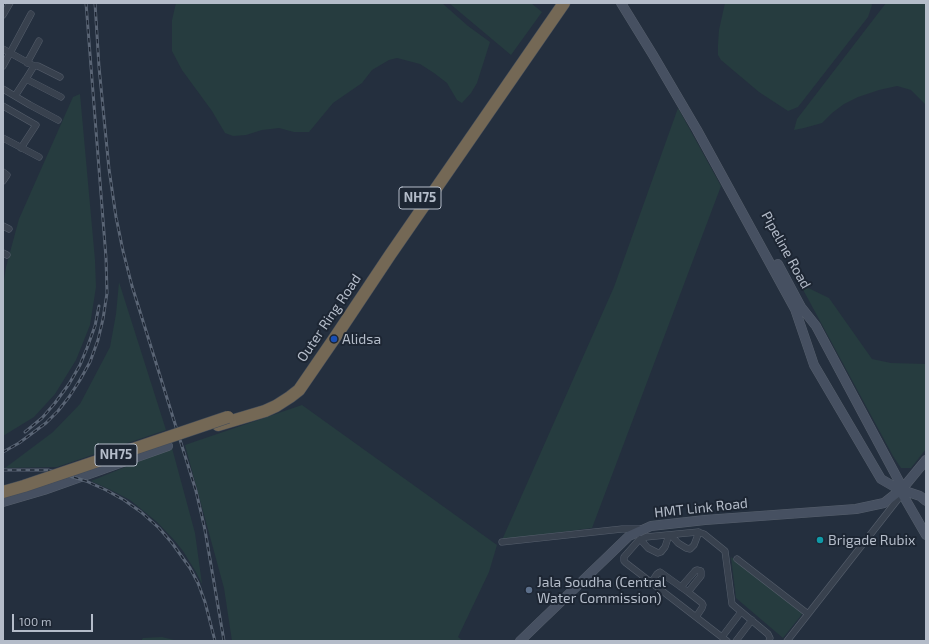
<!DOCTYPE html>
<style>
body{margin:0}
#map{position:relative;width:929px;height:644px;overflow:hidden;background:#242f3e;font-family:"Exo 2",sans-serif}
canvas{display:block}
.frame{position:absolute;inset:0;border:4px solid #b4bcc9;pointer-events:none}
.scale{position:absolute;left:12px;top:614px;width:81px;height:18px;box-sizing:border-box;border:2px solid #b4bcc9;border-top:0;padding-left:5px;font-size:12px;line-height:14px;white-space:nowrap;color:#b4bcc9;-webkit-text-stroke:3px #1d2633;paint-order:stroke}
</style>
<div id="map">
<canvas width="929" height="644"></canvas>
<div class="frame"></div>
<div class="scale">100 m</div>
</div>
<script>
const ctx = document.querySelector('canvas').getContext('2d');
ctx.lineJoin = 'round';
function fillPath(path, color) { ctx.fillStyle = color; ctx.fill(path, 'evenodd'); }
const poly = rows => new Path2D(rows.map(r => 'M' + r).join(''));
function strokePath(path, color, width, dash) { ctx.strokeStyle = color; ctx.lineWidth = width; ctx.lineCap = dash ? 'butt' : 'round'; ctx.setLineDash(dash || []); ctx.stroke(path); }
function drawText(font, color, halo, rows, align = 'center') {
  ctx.font = font + ' "Exo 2",sans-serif'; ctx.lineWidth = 4; ctx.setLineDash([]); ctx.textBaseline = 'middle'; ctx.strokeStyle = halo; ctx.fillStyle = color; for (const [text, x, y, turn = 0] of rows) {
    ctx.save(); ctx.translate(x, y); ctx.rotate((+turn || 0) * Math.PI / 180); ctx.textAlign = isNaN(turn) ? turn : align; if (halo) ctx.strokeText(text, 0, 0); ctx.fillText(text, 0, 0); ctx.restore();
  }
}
fillPath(poly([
 [176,3,442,3,468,26,490,42,477,83,471,93,462,103,457,100,447,83,434,73,420,64,397,58,389,60,372,70,362,83,333,103,309,132,294,132,279,128,262,130,246,135,233,136,225,133,212,111,182,70,172,51,172,20],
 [449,3,531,3,542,12,511,55],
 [725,3,871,3,872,5,868,17,798,107,788,111,759,92,721,60,718,55,718,45,719,30],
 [886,3,926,3,926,104,925,104,911,90,897,86,879,90,858,97,844,104,832,113,822,123,804,128,794,130,797,119],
 [80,94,95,260,96,287,90,325,76,360,55,394,34,417,3,436,3,287,6,267,19,219,73,97],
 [678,108,721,186,592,528,502,540,614,287],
 [119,282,166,430,57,467,5,468,53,432,80,404,110,347,116,314],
 [800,284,829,298,872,359,891,363,926,364,926,449,911,468,901,468,893,456],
 [302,405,497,545,489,572,458,637,463,641,232,641,224,588,185,445],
 [172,448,195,533,202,584,196,572,183,551,175,541,157,522,130,500,111,490,91,481],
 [731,557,803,613,783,638,736,598],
 [162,637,178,641,141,641,143,638]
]), '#263c3f');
const street = poly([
 [3,15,10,3],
 [3,49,34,66,26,79,15,96],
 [27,63,39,41],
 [3,66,31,14],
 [34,66,38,66,60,77],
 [26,79,61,97],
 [3,89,30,105,58,120],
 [3,106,36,125,21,148],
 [3,138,39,157],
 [3,172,7,175,3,181],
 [3,226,9,229],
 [3,253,7,255],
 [671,535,678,543,686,548,690,549,694,545,699,532],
 [640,539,648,548,658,553,661,552,665,547,669,535],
 [502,542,622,529,641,529],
 [737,559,808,614],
 [651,583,657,574,660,572,688,592,702,603,703,605,702,608,696,617],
 [681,587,695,571,697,570,701,571,701,576,688,592],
 [722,637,741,612],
 [727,641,626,563,624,561,624,557,638,541,646,537,698,532,704,534,725,551,732,604,768,634,770,638,769,641],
 [736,641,752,620],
 [787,641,902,494]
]);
const secondary = poly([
 [621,3,653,55,697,130,795,309,814,365,881,479,900,490,926,535],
 [778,264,801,307,816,326,901,485,905,491,920,496,926,501],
 [3,502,44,490,168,446],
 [520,641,629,536,651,526,705,520,856,509,884,503,903,488,926,460]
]);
const highway = poly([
 [218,425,265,411,276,406,290,397,299,390,334,339,390,255,564,3]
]);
strokePath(street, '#565f6c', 7);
strokePath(secondary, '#565f6c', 10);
strokePath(highway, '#434c59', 13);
strokePath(street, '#38414e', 6);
strokePath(secondary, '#465061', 9);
strokePath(highway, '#746855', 12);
const rail = poly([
 [95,3,99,67,109,169,116,217,123,251,132,286,196,491,205,530,224,641],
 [25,432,42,418,55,403,69,384,80,365,87,348,95,326,99,306],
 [3,452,19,443,46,423,58,411,69,397,80,380,90,362,98,340,103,319,107,293,106,258,86,3],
 [3,470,48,470,63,474,86,481,106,490,124,500,141,512,159,528,172,543,190,568,198,583,205,602,215,641]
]);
strokePath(rail, '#5a6575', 3);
strokePath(rail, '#1d2633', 1.5, [4.5]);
const highwayBridge = poly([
 [3,492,24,486,228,417]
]);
strokePath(highwayBridge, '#434c59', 13, []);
strokePath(highwayBridge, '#746855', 12);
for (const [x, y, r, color] of [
 [334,339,4,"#1a4fb4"],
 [820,540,4,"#0f9aa8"],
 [529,590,4,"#5c6f8a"]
]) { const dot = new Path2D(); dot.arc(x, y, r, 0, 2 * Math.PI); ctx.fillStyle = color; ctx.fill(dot); strokePath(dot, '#1d2633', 1.5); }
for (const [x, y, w] of [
 [420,198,42],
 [116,455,42]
]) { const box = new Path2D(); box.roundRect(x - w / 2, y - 11, w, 22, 3); ctx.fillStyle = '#1d2633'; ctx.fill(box); strokePath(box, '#b4bcc9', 1); }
drawText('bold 13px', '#b4bcc9', null, [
 ["NH75",420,198],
 ["NH75",116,455]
]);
drawText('14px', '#b4bcc9', '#1d2633', [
 ["Pipeline Road",786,250,61],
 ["Outer Ring Road",329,318,-56],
 ["HMT Link Road",701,508,-6]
]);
drawText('14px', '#b4bcc9', '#1d2633', [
 ["Alidsa",342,339],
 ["Brigade Rubix",828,540],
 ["Jala Soudha (Central",537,582],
 ["Water Commission)",537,598]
], 'left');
</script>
